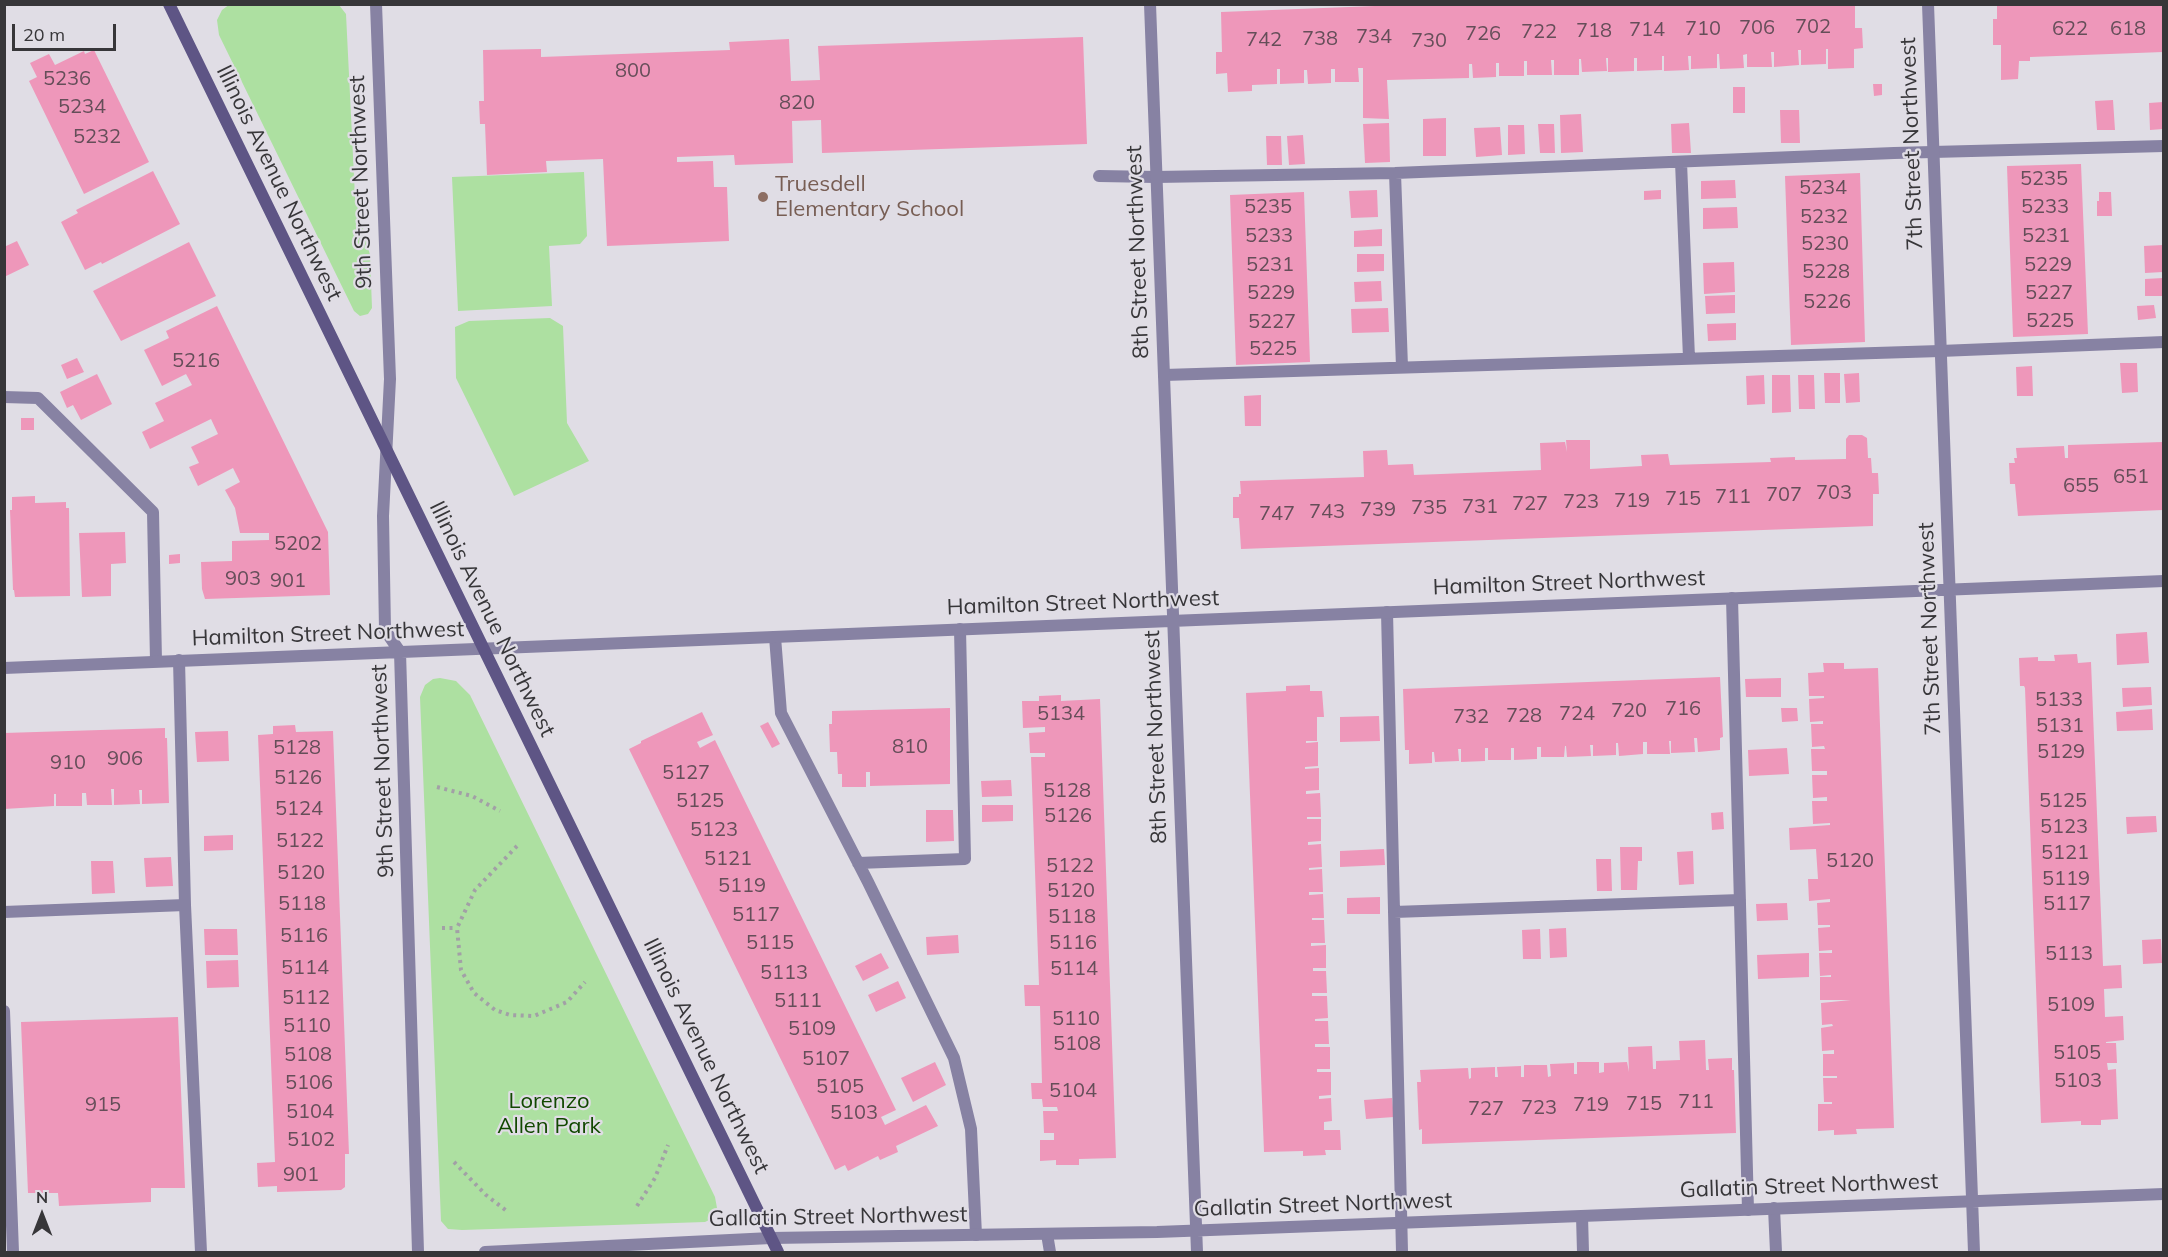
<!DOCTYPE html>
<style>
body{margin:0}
#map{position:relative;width:2168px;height:1257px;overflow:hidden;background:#e0dde5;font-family:Mulish,sans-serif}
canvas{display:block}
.frame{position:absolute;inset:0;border:6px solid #373639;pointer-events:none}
.north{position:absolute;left:12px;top:1185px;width:60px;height:60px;-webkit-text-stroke:4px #e0dde5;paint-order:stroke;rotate:0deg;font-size:16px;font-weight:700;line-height:24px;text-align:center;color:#373639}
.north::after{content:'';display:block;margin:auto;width:21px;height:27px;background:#373639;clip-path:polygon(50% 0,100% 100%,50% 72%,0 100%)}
.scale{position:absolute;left:12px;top:24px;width:104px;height:27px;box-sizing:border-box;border:3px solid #373639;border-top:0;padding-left:8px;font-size:18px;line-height:21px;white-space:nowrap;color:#373639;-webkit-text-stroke:4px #e0dde5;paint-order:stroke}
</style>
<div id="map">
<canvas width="2168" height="1257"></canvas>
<div class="frame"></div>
<div class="north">N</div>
<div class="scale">20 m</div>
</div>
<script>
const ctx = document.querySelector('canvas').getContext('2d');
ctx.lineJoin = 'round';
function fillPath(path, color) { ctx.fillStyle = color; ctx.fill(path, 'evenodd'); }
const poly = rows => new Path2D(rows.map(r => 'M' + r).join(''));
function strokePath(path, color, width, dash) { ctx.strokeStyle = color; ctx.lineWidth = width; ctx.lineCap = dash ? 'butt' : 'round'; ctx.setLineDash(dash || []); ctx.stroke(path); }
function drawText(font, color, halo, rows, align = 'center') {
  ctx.font = font + ' Mulish,sans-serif'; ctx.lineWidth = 4.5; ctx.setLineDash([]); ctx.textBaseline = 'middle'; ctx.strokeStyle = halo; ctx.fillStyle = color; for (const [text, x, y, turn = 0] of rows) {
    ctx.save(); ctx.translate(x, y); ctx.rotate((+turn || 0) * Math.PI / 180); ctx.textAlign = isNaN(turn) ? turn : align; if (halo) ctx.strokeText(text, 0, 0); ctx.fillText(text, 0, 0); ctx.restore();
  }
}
fillPath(poly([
 [230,4,339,5,346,14,355,197,370,255,372,308,368,314,360,316,354,311,219,35,217,20,222,10],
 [584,172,587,236,580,244,549,246,552,306,458,311,452,177],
 [550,318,563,326,567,423,589,461,514,496,456,378,455,327,469,321],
 [440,678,456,681,470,695,715,1197,717,1208,711,1219,705,1222,462,1230,448,1229,441,1221,420,697,425,685,433,679]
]), '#ade0a1');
fillPath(poly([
 [1426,4,1855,4,1855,28,1862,28,1863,48,1854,49,1854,68,1828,69,1828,49,1826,49,1826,64,1801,65,1801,50,1798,50,1799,65,1774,67,1774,52,1771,52,1772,67,1747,67,1747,54,1743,55,1744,68,1720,69,1719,54,1717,54,1717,68,1691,69,1691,56,1688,56,1689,70,1664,71,1664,56,1662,56,1662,70,1637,71,1637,58,1634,58,1634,71,1608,72,1608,58,1606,58,1607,71,1582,72,1581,59,1579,59,1579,75,1554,75,1554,60,1551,60,1552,75,1527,75,1527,61,1524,61,1524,76,1499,76,1499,63,1496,63,1496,77,1473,78,1472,64,1469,64,1469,78,1387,80,1389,119,1363,118,1363,68,1358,68,1359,82,1335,82,1335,69,1331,69,1331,83,1308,84,1307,70,1304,70,1304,83,1280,84,1280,69,1277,69,1277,84,1252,85,1252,91,1228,92,1227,73,1216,74,1216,52,1222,52,1221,12],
 [1997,5,2163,5,2163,52,2030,57,2030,61,2019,61,2018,79,2001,80,2001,45,1993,45,1993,19,1997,19],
 [1083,37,1087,144,822,153,821,120,792,121,793,163,735,165,734,155,677,157,677,162,713,161,714,187,727,187,729,241,607,246,603,159,546,161,547,172,487,175,485,124,480,124,479,101,484,101,483,50,541,49,541,57,730,50,729,42,789,39,791,81,820,80,818,46],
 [94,50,149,162,84,194,29,81,37,77,30,63,49,54,55,65,84,51,85,54],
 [1873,84,1882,84,1882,95,1874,96],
 [1733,87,1745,87,1745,113,1733,113],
 [2113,100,2115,130,2097,130,2095,101],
 [2163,102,2163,129,2150,130,2149,103],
 [1780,110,1799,110,1800,143,1781,143],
 [1581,114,1583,152,1561,153,1560,115],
 [1446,118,1446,156,1423,156,1423,119],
 [1389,123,1390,162,1365,163,1363,124],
 [1689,123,1691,153,1672,153,1671,124],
 [1538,124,1554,124,1555,153,1540,153],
 [1508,125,1524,125,1525,154,1508,155],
 [1500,127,1502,155,1476,157,1474,128],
 [1303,135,1305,164,1289,165,1287,136],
 [1266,136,1281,136,1282,165,1267,165],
 [2081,164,2088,334,2013,337,2007,166],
 [153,171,180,224,102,264,101,262,85,270,61,222,78,213,76,210],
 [1860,173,1865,342,1791,345,1785,176],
 [1735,180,1736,198,1701,199,1701,181],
 [1377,190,1378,217,1351,218,1349,191],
 [1661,190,1661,199,1644,200,1644,191],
 [1304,192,1310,362,1236,365,1230,195],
 [2099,192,2111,192,2112,216,2097,216,2097,201,2099,201],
 [1737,207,1738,228,1703,229,1703,208],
 [1382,229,1382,246,1354,247,1354,231],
 [17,241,29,265,4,277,4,247],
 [189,242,216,296,121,341,93,291],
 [2163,245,2163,272,2145,273,2144,246],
 [1357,254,1384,254,1384,271,1357,272],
 [1734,262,1735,292,1704,294,1703,263],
 [2163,278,2163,296,2145,296,2145,279],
 [1381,281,1382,301,1355,302,1354,282],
 [1735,295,1735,313,1706,314,1705,296],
 [2154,305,2156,318,2138,320,2137,306],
 [217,306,328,532,330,595,205,599,202,589,201,562,232,561,232,541,269,540,269,533,240,533,235,508,225,490,240,482,233,468,198,486,189,467,199,463,191,447,218,434,211,419,150,449,142,432,164,421,155,403,192,385,186,374,162,386,144,350,169,338,166,331],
 [1388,308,1389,332,1352,333,1351,309],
 [1736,323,1736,340,1708,341,1707,324],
 [77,358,84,372,67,379,61,365],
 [2120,363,2137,363,2138,392,2122,393],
 [2032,366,2033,396,2017,396,2016,367],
 [1824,373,1840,373,1840,403,1825,403],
 [1859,373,1860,402,1846,403,1844,374],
 [97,374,112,404,81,420,73,405,67,408,60,392],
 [1764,375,1765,404,1747,405,1746,376],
 [1772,375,1790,375,1791,412,1772,413],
 [1798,375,1814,375,1815,409,1799,409],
 [1261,395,1261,426,1245,426,1244,396],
 [21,418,34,418,34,430,21,430],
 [1849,435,1862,435,1867,438,1868,458,1871,458,1872,473,1878,473,1879,494,1873,494,1873,526,1241,549,1239,518,1233,518,1233,497,1239,497,1239,494,1241,494,1240,481,1364,477,1363,451,1387,450,1388,465,1413,464,1414,475,1441,474,1541,470,1540,443,1565,442,1567,452,1566,440,1590,440,1590,469,1642,466,1641,455,1668,454,1670,465,1771,462,1770,458,1795,457,1795,460,1846,459,1846,439],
 [2163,442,2163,510,2018,516,2015,484,2010,484,2009,463,2015,463,2014,458,2017,458,2016,448,2064,446,2065,458,2068,458,2068,445],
 [35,496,35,503,66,502,66,508,69,508,70,596,15,597,14,590,13,590,10,510,12,510,12,497],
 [125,532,126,563,111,564,111,596,82,597,79,533],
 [180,554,180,563,169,564,169,555],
 [2147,632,2149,663,2117,665,2116,634],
 [2077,654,2078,663,2091,662,2103,966,2121,965,2122,988,2104,989,2105,1017,2123,1016,2124,1040,2106,1042,2106,1043,2116,1043,2117,1063,2107,1063,2108,1070,2116,1069,2118,1119,2101,1120,2101,1125,2081,1125,2081,1121,2041,1123,2025,688,2024,686,2020,686,2019,658,2038,657,2038,661,2055,661,2054,655],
 [1823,663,1844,663,1844,669,1878,668,1894,1128,1856,1129,1857,1134,1834,1135,1834,1130,1818,1131,1818,1104,1832,1104,1832,1102,1824,1102,1823,1078,1837,1078,1837,1076,1823,1076,1823,1054,1834,1054,1834,1050,1822,1051,1821,1028,1833,1026,1832,1024,1822,1025,1821,1003,1851,1000,1820,1000,1820,977,1831,977,1831,975,1820,976,1819,953,1832,953,1832,950,1819,951,1818,928,1830,927,1830,925,1818,925,1817,903,1830,902,1830,899,1809,901,1808,879,1818,879,1816,849,1790,850,1789,828,1830,825,1830,823,1813,824,1812,801,1827,801,1827,797,1813,798,1812,775,1827,775,1827,771,1812,771,1811,749,1825,749,1824,746,1812,747,1811,724,1823,724,1823,721,1810,722,1809,699,1824,698,1824,696,1809,696,1808,673,1824,672],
 [1720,677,1723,737,1720,738,1720,750,1698,752,1697,738,1694,738,1695,752,1671,753,1671,741,1669,741,1670,754,1647,754,1647,742,1643,742,1643,754,1619,756,1618,743,1616,743,1616,755,1593,756,1593,745,1590,745,1591,756,1567,757,1566,746,1565,746,1564,757,1541,757,1541,747,1537,747,1537,759,1514,760,1514,748,1511,748,1511,760,1488,760,1488,748,1485,748,1485,761,1461,762,1461,749,1458,749,1459,761,1435,762,1434,752,1432,752,1432,763,1409,764,1409,750,1405,750,1403,689],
 [1781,678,1781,697,1746,697,1745,679],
 [1310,685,1310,691,1322,691,1324,717,1317,717,1317,741,1306,741,1306,743,1318,742,1318,766,1305,767,1305,769,1319,768,1319,790,1306,791,1306,794,1320,793,1321,817,1307,817,1307,819,1321,819,1321,841,1308,842,1308,845,1321,844,1322,867,1309,868,1309,870,1322,869,1323,892,1309,892,1309,895,1323,894,1324,918,1312,918,1312,920,1324,920,1325,943,1311,943,1311,946,1326,945,1326,968,1313,968,1313,971,1326,971,1327,993,1312,993,1312,996,1327,996,1328,1018,1315,1019,1315,1021,1328,1021,1329,1044,1315,1044,1315,1047,1330,1047,1330,1069,1317,1069,1317,1072,1331,1072,1331,1095,1319,1096,1319,1099,1331,1098,1332,1121,1324,1122,1324,1130,1340,1130,1341,1150,1325,1150,1326,1155,1303,1156,1303,1151,1264,1152,1246,693,1286,691,1286,686],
 [2151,687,2152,705,2123,707,2122,688],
 [1061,695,1061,701,1100,699,1116,1158,1079,1159,1079,1165,1056,1165,1056,1160,1040,1161,1040,1140,1054,1140,1054,1133,1044,1133,1043,1111,1058,1111,1057,1107,1043,1107,1042,1099,1032,1099,1031,1083,1042,1083,1040,1006,1025,1006,1024,985,1039,985,1031,757,1045,757,1045,753,1030,753,1029,733,1045,732,1045,727,1023,728,1022,701,1039,701,1039,696],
 [950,708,950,784,870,786,870,772,866,772,866,787,842,787,842,774,838,774,837,752,830,752,829,724,832,724,832,711],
 [1781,708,1797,708,1798,721,1782,722],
 [2152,709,2153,730,2117,731,2116,712],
 [702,712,713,735,697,742,700,748,715,740,896,1110,881,1117,885,1125,926,1105,938,1126,896,1146,898,1152,880,1160,878,1156,848,1171,845,1165,835,1170,629,749,641,743,641,741],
 [1379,716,1380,741,1340,742,1340,717],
 [768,722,780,744,772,748,760,726],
 [295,725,296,732,333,731,349,1154,345,1154,345,1187,341,1190,277,1192,277,1186,258,1187,257,1163,275,1162,258,735,273,734,273,726],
 [165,728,165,738,167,738,169,803,142,804,142,790,139,790,140,804,114,805,114,789,111,789,112,805,87,805,86,793,82,793,82,806,56,806,56,794,54,794,54,806,4,809,4,733],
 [228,731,229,761,197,762,195,732],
 [1787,748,1789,774,1749,776,1748,750],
 [1011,780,1012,796,982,797,981,781],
 [982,805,1013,805,1013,821,982,822],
 [926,810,953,810,954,841,926,842],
 [1723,812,1724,829,1712,830,1711,813],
 [2156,816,2157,832,2127,834,2126,817],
 [233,835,233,850,204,851,204,836],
 [1620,847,1642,847,1642,861,1638,861,1637,890,1621,890],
 [1384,849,1385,865,1340,867,1340,851],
 [1693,851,1694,884,1679,885,1677,852],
 [171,857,173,886,146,887,144,858],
 [1596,859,1611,859,1612,891,1597,891],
 [91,861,113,861,115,893,92,894],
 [1380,897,1380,914,1347,914,1347,898],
 [1787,903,1788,920,1757,921,1756,904],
 [1566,928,1567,957,1550,958,1549,929],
 [204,929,237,929,238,955,205,955],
 [1540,929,1541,959,1523,959,1522,930],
 [958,935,959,953,927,955,926,937],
 [2161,939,2162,963,2143,964,2142,940],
 [881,953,889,968,863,981,855,966],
 [1809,953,1809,977,1758,979,1757,955],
 [238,960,239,987,207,988,206,961],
 [898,981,906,998,876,1012,868,995],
 [178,1017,185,1188,151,1188,151,1202,59,1206,58,1193,28,1193,21,1022],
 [1705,1040,1706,1070,1709,1070,1708,1059,1732,1058,1732,1070,1734,1070,1736,1133,1422,1144,1422,1129,1419,1130,1417,1082,1421,1082,1420,1070,1468,1068,1469,1079,1471,1078,1471,1068,1495,1067,1495,1077,1498,1077,1497,1067,1521,1066,1521,1077,1524,1077,1524,1065,1547,1065,1548,1077,1551,1076,1550,1064,1574,1063,1574,1074,1577,1074,1577,1062,1599,1062,1599,1073,1604,1072,1604,1063,1627,1062,1629,1072,1628,1047,1652,1046,1653,1069,1656,1069,1656,1061,1680,1060,1679,1041],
 [935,1062,946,1085,913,1102,901,1078],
 [1392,1098,1394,1117,1366,1119,1364,1100]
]), '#ee97ba');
strokePath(poly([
 [437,787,472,796,500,811],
 [517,846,475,890,457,928,461,970,474,993,495,1010,510,1015,534,1016,567,1002,585,982],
 [442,928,457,928],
 [454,1162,486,1195,508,1212],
 [637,1206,655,1178,668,1145]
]), '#a2a0a6', 4, [3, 4.5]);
strokePath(poly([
 [1681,162,1689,358],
 [1395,173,1402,367],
 [1099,176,1156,177,1395,173,1894,153,2164,146],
 [1164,375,1940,351,2164,342],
 [4,397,38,398,153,512,156,661],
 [1732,598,1748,1210],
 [1387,612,1402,1252],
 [775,637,781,713,868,882,954,1058,971,1129,976,1235],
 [179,660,185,905,201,1252],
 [858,863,965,859,960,629],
 [4,912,185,905],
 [1394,912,1740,900],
 [4,1011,13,1252],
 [1774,1208,1776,1252],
 [1047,1234,1050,1252]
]), '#8782a3', 12);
strokePath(poly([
 [376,4,390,379,383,516,385,630,400,652,418,1252],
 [1150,4,1197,1252],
 [1928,4,1974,1252],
 [4,668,2164,581],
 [1582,1216,1583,1252],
 [485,1252,771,1238,1157,1232,2164,1194]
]), '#8782a3', 12);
strokePath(poly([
 [169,4,778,1252]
]), '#5e5585', 12);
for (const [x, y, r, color] of [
 [763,197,6,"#8d6e63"]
]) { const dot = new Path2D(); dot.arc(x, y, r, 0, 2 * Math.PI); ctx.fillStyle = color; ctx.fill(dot); strokePath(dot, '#e0dde5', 2); }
drawText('20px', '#654e59', null, [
 ["702",1813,27],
 ["706",1757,28],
 ["710",1703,29],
 ["622",2070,29],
 ["618",2128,29],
 ["714",1647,30],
 ["718",1594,31],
 ["722",1539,32],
 ["726",1483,34],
 ["734",1374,37],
 ["738",1320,39],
 ["742",1264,40],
 ["730",1429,41],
 ["800",633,71],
 ["5236",67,79],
 ["820",797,103],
 ["5234",82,107],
 ["5232",97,137],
 ["5235",2044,179],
 ["5234",1823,188],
 ["5235",1268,207],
 ["5233",2045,207],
 ["5232",1824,217],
 ["5233",1269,236],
 ["5231",2046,236],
 ["5230",1825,244],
 ["5231",1270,265],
 ["5229",2048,265],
 ["5228",1826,272],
 ["5229",1271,293],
 ["5227",2049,293],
 ["5226",1827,302],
 ["5225",2050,321],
 ["5227",1272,322],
 ["5225",1273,349],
 ["5216",196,361],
 ["651",2131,477],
 ["655",2081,486],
 ["703",1834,493],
 ["707",1784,495],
 ["711",1733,497],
 ["715",1683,499],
 ["719",1632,501],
 ["723",1581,502],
 ["727",1530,504],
 ["731",1480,507],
 ["735",1429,508],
 ["739",1378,510],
 ["743",1327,512],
 ["747",1277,514],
 ["5202",298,544],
 ["903",243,579],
 ["901",288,581],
 ["5133",2059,700],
 ["716",1683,709],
 ["720",1629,711],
 ["5134",1061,714],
 ["724",1577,714],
 ["728",1524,716],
 ["732",1471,717],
 ["5131",2060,726],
 ["810",910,747],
 ["5128",297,748],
 ["5129",2061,752],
 ["906",125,759],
 ["910",68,763],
 ["5127",686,773],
 ["5126",298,778],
 ["5128",1067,791],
 ["5125",700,801],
 ["5125",2063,801],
 ["5124",299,809],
 ["5126",1068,816],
 ["5123",2064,827],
 ["5123",714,830],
 ["5122",300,841],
 ["5121",2065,853],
 ["5121",728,859],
 ["5120",1850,861],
 ["5122",1070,866],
 ["5120",301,873],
 ["5119",2066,879],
 ["5119",742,886],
 ["5120",1071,891],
 ["5118",302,904],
 ["5117",2067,904],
 ["5117",756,915],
 ["5118",1072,917],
 ["5116",304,936],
 ["5115",770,943],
 ["5116",1073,943],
 ["5113",2069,954],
 ["5114",305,968],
 ["5114",1074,969],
 ["5113",784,973],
 ["5112",306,998],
 ["5111",798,1001],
 ["5109",2071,1005],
 ["5110",1076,1019],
 ["5110",307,1026],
 ["5109",812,1029],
 ["5108",1077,1044],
 ["5105",2077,1053],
 ["5108",308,1055],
 ["5107",826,1059],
 ["5103",2078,1081],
 ["5106",309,1083],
 ["5105",840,1087],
 ["5104",1073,1091],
 ["711",1696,1102],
 ["715",1644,1104],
 ["915",103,1105],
 ["719",1591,1105],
 ["723",1539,1108],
 ["727",1486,1109],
 ["5104",310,1112],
 ["5103",854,1113],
 ["5102",311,1140],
 ["901",301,1175]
]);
drawText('22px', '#373639', '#e0dde5', [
 ["7th Street Northwest",1912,144,-92],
 ["9th Street Northwest",361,182,-92],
 ["Illinois Avenue Northwest",279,183,64],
 ["8th Street Northwest",1138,252,-92],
 ["Hamilton Street Northwest",1569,583,-2],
 ["Hamilton Street Northwest",1083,603,-2],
 ["Illinois Avenue Northwest",492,619,64],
 ["7th Street Northwest",1930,629,-92],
 ["Hamilton Street Northwest",328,634,-2],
 ["8th Street Northwest",1156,737,-92],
 ["9th Street Northwest",383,771,-92],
 ["Illinois Avenue Northwest",706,1056,64],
 ["Gallatin Street Northwest",1809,1186,-2],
 ["Gallatin Street Northwest",1323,1205,-2],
 ["Gallatin Street Northwest",838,1217,-1]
]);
drawText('22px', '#785e54', '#e0dde5', [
 ["Truesdell",775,184],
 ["Elementary School",775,209]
], 'left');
drawText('22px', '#114800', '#e0dde5', [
 ["Lorenzo",549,1101],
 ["Allen Park",549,1126]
]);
</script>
